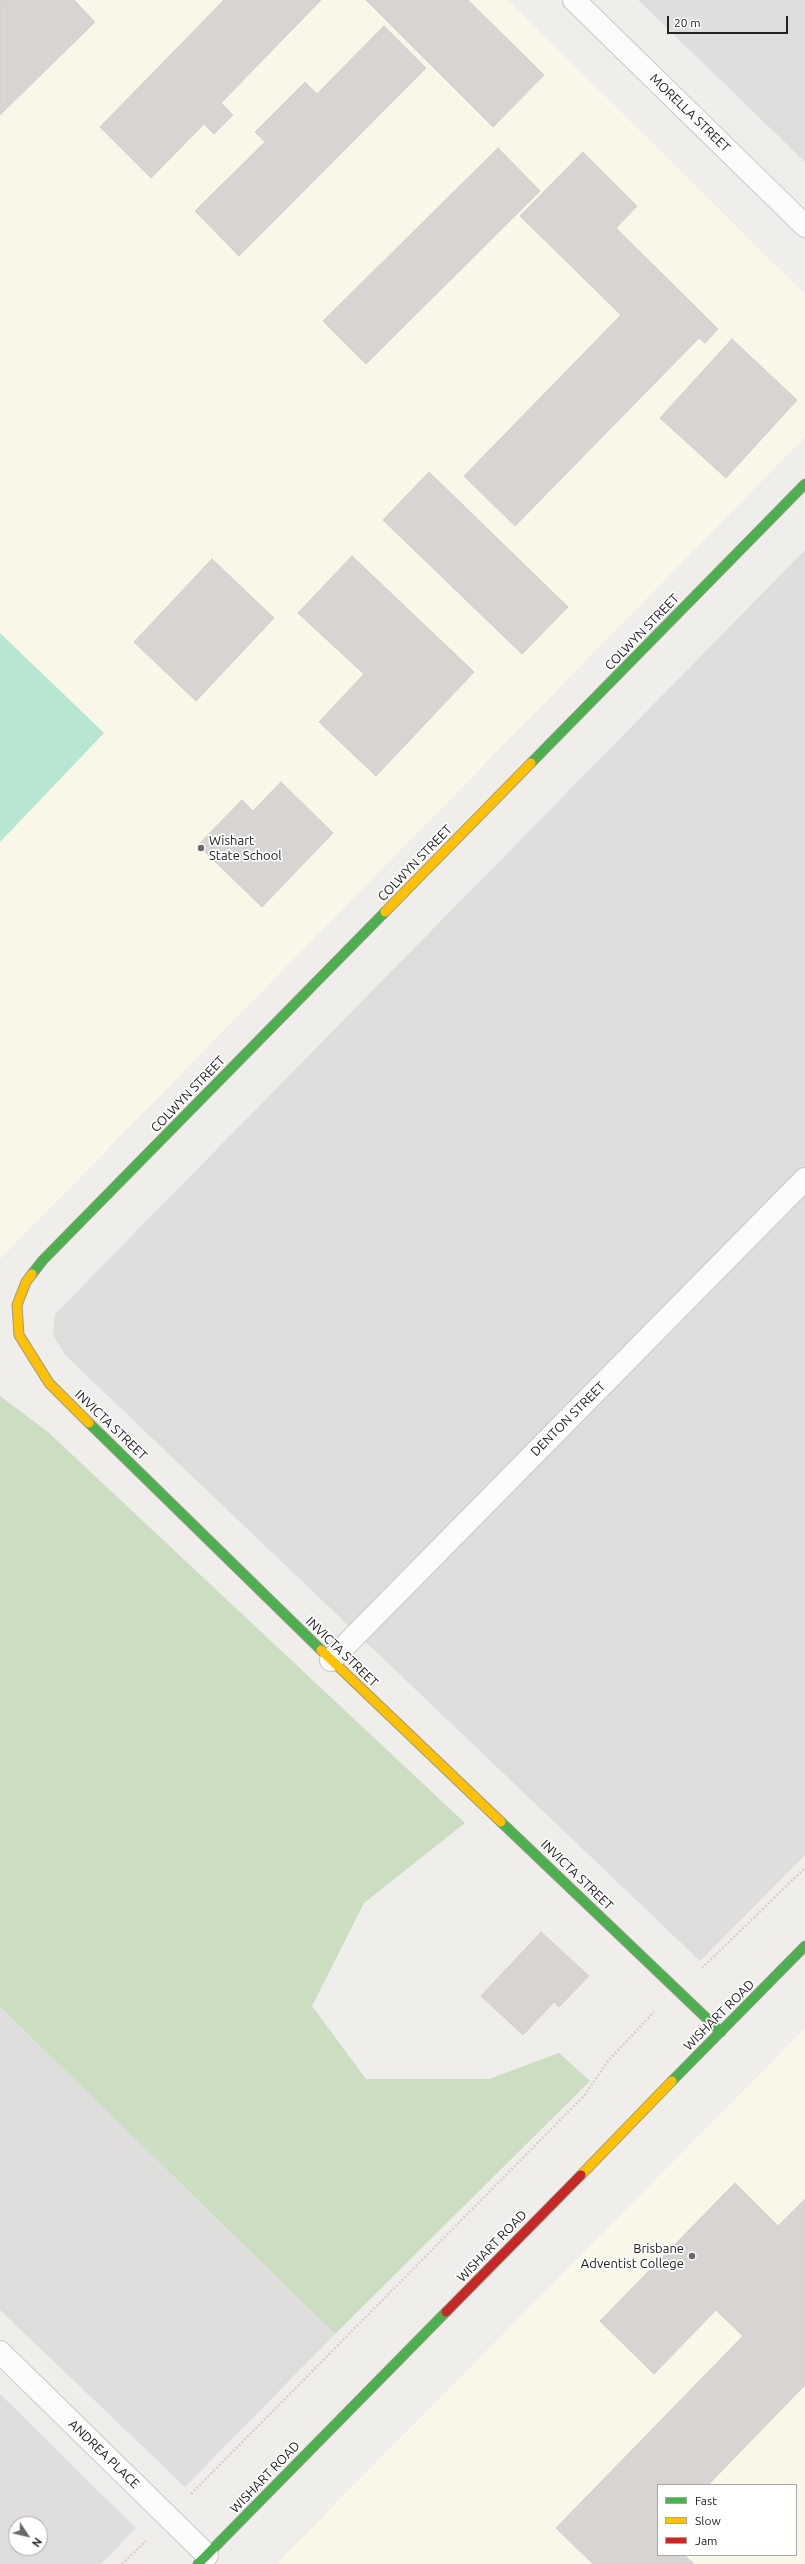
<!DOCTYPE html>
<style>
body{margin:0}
#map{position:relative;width:805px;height:2564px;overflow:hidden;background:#f0eeeb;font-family:Ubuntu,sans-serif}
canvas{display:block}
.legend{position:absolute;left:657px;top:2484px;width:140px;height:72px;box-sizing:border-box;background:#fff;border:1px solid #a7a7a7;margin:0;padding:5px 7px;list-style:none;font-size:12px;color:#222}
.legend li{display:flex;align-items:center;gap:8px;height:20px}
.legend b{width:20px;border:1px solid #a7a7a7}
.north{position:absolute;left:8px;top:2516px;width:40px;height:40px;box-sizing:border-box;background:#fff;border:1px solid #a7a7a7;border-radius:50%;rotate:125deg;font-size:11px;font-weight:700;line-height:16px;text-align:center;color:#222}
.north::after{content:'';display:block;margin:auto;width:14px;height:18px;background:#6a6968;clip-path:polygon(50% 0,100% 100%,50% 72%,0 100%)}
.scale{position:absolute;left:667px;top:16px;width:121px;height:18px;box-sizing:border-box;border:2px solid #222;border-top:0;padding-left:5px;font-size:12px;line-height:14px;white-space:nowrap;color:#222;-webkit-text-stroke:3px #fff;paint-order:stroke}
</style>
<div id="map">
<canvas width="805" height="2564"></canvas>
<ul class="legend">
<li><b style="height:5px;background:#4caf50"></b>Fast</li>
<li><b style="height:5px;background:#ffc107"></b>Slow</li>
<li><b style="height:5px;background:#c62828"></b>Jam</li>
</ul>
<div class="north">N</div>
<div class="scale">20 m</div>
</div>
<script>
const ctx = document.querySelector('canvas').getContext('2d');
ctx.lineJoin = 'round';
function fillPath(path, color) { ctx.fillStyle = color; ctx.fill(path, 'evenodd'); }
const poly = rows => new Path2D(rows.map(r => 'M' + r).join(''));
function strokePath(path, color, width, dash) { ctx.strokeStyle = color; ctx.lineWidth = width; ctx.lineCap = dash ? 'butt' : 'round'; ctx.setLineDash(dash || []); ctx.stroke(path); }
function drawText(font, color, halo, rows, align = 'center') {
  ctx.font = font + ' Ubuntu,sans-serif'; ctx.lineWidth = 3.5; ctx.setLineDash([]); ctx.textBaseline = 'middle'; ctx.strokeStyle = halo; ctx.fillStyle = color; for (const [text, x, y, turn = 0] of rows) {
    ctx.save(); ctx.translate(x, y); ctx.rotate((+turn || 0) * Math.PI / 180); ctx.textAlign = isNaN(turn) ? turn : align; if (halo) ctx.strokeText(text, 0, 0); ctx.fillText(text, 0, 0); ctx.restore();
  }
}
fillPath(poly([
 [638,0,805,0,805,162],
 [805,550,805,1855,700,1961,65,1355,53,1335,55,1314],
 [0,2007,335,2334,185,2487,0,2310],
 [0,2394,136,2528,101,2564,0,2564],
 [16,2524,40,2524,40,2548,16,2548]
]), '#dfdedc');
fillPath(poly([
 [0,0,508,0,805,294,805,437,0,1259],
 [805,2028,805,2564,276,2564],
 [658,2485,796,2485,796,2555,658,2555]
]), '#f8f7e8');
fillPath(poly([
 [0,1396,48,1432,465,1823,364,1903,312,2006,366,2079,489,2079,559,2053,590,2081,335,2334,0,2007]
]), '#cbdec1');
fillPath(poly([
 [0,633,104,733,0,842]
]), '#b7e6d2');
const building = poly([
 [0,0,74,0,95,22,0,115,0,0],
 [224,0,321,0,221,103,233,115,214,134,204,124,151,178,100,127,224,0],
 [366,0,468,0,544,75,493,127,366,0],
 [384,26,426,68,239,256,195,211,265,142,255,132,305,82,317,94,384,26],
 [498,148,540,191,366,364,323,321,498,148],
 [583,152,637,206,616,228,718,329,705,343,699,338,515,526,464,476,621,315,520,216,583,152],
 [732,339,797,400,726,478,660,418,732,339],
 [429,472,568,607,522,654,383,520,429,472],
 [352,556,474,672,376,776,319,722,364,674,298,613,352,556],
 [212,559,274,618,196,701,134,642,212,559],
 [281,782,333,833,262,907,198,845,242,800,253,811,281,782],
 [541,1932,589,1976,559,2007,554,2002,523,2035,481,1996,541,1932],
 [735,2183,778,2226,805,2199,805,2385,708,2485,658,2485,658,2555,684,2555,694,2564,593,2564,556,2528,743,2336,716,2310,654,2374,600,2321,735,2183]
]);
fillPath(building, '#d7d4d2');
strokePath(building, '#d3d0cc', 1);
const street = poly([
 [574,0,805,226],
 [331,1660,805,1179],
 [0,2352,207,2555]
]);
const fast = poly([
 [531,763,805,484],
 [32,1274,43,1260,385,912],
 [89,1423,321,1650],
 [501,1822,721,2032],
 [672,2081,805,1946],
 [198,2564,446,2312]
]);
const slow = poly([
 [385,912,531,763],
 [32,1274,26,1282,17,1305,19,1335,49,1383,89,1423],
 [321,1650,501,1822],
 [581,2175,672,2081]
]);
const jam = poly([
 [446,2312,581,2175]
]);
strokePath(street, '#c9c8c7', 24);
strokePath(fast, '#999a82', 11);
strokePath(slow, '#999a82', 11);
strokePath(jam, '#999a82', 11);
strokePath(poly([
 [702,1968,805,1868],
 [191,2494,584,2096,608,2061,654,2012],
 [122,2564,146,2541]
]), '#dccecd', 2.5, [2, 2]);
strokePath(street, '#fdfcfc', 22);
strokePath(fast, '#4caf50', 9);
strokePath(slow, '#ffc107', 9);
strokePath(jam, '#c62828', 9);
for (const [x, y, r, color] of [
 [201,848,4,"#6a6968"],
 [692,2256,4,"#6a6968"]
]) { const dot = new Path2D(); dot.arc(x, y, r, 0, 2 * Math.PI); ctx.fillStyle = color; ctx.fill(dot); strokePath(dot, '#fff', 1.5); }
drawText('13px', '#222', '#fff', [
 ["MORELLA STREET",690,113,44],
 ["COLWYN STREET",642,632,-46],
 ["COLWYN STREET",415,863,-46],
 ["COLWYN STREET",188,1094,-46],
 ["DENTON STREET",568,1419,-45],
 ["INVICTA STREET",111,1425,44],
 ["INVICTA STREET",342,1652,44],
 ["INVICTA STREET",577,1875,44],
 ["WISHART ROAD",719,2015,-45],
 ["WISHART ROAD",492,2246,-46],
 ["ANDREA PLACE",104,2454,44],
 ["WISHART ROAD",265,2477,-46]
]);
drawText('13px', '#222', '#fff', [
 ["Wishart",209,841],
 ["State School",209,856],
 ["Brisbane",684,2249,"right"],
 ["Adventist College",684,2264,"right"]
], 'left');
</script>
